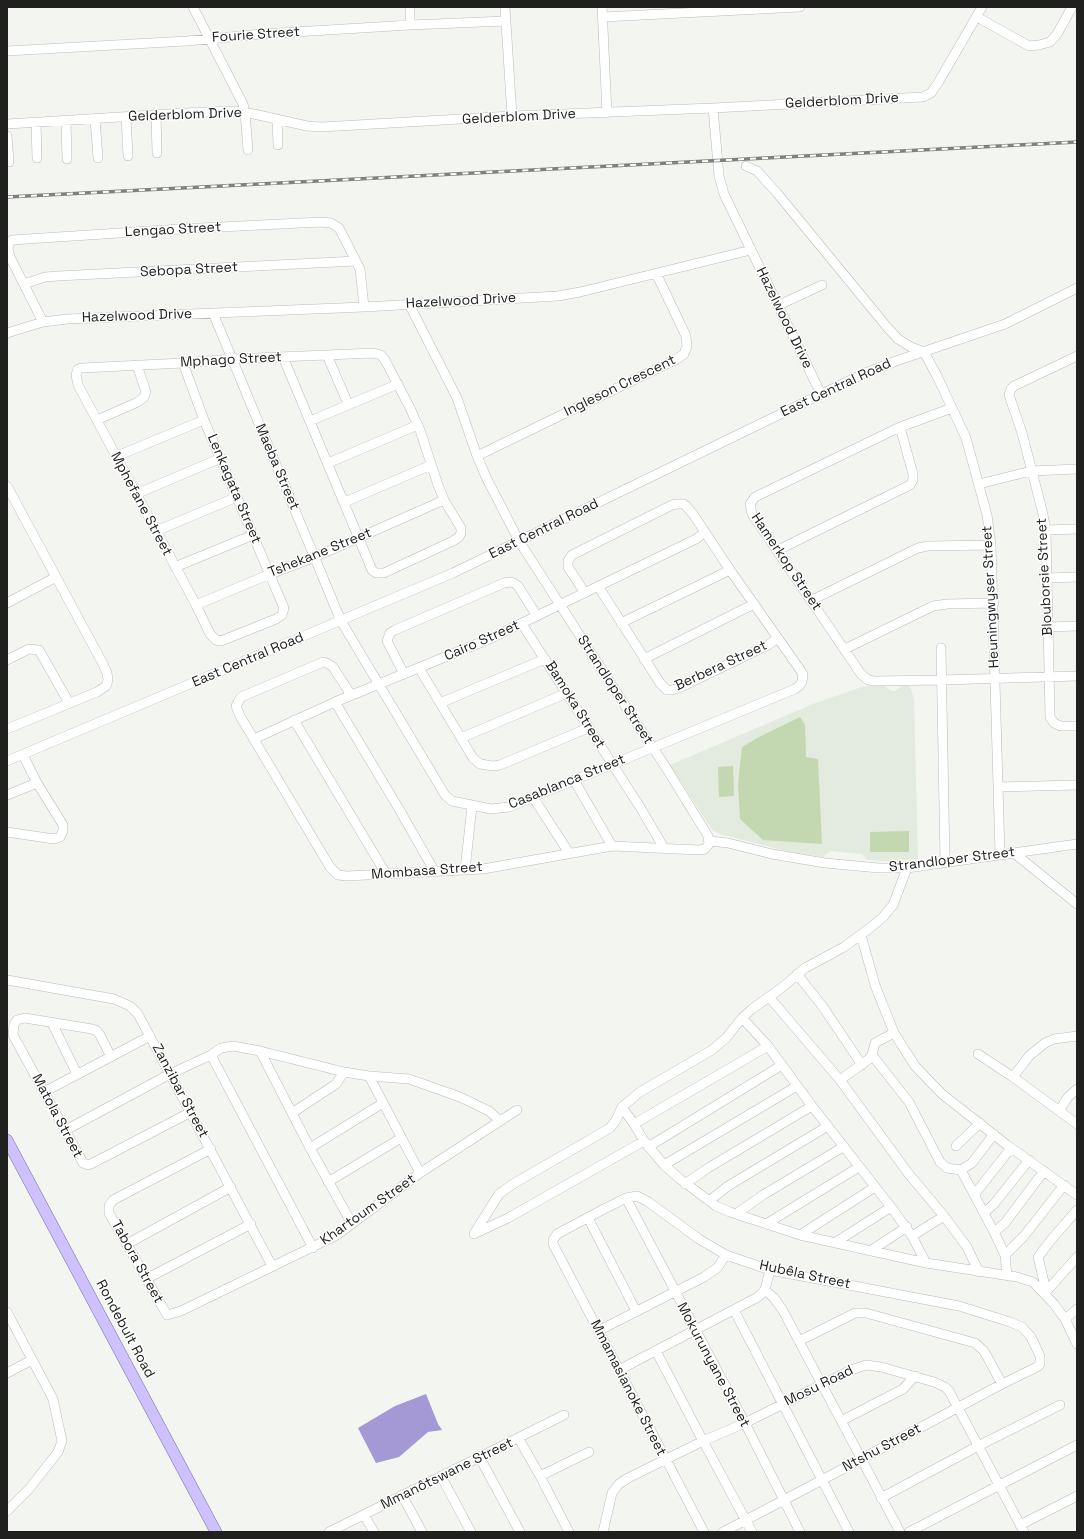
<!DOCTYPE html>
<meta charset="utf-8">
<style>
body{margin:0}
#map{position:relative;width:1084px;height:1539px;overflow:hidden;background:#f2f5f0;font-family:"Space Grotesk",sans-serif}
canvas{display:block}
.frame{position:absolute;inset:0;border:8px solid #20211f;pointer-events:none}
</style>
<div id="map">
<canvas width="1084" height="1539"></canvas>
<div class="frame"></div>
</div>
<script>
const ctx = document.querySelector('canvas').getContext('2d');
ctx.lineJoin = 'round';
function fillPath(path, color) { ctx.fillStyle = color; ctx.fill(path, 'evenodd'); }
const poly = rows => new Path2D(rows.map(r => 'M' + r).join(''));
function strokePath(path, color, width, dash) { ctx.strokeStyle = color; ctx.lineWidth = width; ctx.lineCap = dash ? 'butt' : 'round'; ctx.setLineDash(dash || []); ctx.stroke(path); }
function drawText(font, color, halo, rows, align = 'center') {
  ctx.font = font + ' "Space Grotesk",sans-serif'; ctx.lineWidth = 3; ctx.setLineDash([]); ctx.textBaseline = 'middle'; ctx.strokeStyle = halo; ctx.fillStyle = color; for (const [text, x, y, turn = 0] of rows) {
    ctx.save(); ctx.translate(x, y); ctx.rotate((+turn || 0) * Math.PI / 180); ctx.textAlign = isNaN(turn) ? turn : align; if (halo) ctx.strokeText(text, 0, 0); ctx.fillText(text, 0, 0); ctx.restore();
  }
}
fillPath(poly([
 [869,686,884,686,892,691,895,691,902,686,910,686,914,699,918,859,880,861,866,859,862,854,830,851,823,857,786,851,720,834,714,831,711,828,670,765,813,704,859,688]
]), '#e3eade');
fillPath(poly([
 [800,717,805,725,806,757,818,759,822,844,763,840,740,819,738,783,742,747,761,736],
 [733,766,734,796,719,797,718,767],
 [909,831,909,852,870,852,870,832]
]), '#c3d8b1');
fillPath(poly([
 [426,1394,438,1424,442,1430,428,1432,399,1457,376,1463,358,1428,395,1406]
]), '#a498d5');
const minor = poly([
 [193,7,243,104,245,112,248,150],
 [410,7,410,25],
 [505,7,512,116],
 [602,7,607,113],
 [603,17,800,7],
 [977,17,1029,46,1039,45,1050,42,1057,34,1072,7],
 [7,51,187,41,262,34,410,25,506,21],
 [713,108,719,176,724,194,821,394],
 [156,115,157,153],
 [126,117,128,156],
 [95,119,98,158],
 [277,119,278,145],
 [66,121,67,159],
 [36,122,37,158],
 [7,124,185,113,234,111,254,114,307,126,322,127,512,116,713,108,923,97,931,93,938,83,982,7],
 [7,136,9,162],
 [746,166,757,171,777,193,887,327,898,339,911,347,924,352,937,376,966,438,987,515,991,545,1000,854],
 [24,284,45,277,58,276,356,261],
 [779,305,822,285],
 [213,313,341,621,445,795,452,801,491,809,509,807,795,689,799,686,802,682,803,674,801,671,730,570,693,514,686,506,683,504,677,504,672,505,572,555,568,561,568,567,585,593],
 [43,322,10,257,8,248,9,244,12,240,180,229,321,222,331,223,339,228,360,269,364,307],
 [7,333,43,322,67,319,364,307,558,296,580,292,751,250],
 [327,355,348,404],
 [1077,356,1014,386,1011,389,1009,395,1022,433,1042,510,1046,530,1050,717,1054,723,1060,726,1077,726],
 [183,363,204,420,284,608,282,615,276,619,221,641,216,640,210,634,196,605,78,385,76,375,78,369,82,368,183,363,232,359,374,353,381,355,385,360,410,408,420,430,438,485,444,500,461,528,461,533,459,537,453,541,384,573,376,573,372,570,283,357],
 [952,408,900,427,755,497,750,504,752,514,861,674,868,680,874,681,941,680,1077,676],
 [97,420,138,402,144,397,146,392,137,365],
 [310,421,398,384],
 [117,456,204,420],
 [477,456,677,359,684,354,687,346,686,336,656,273],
 [328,463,418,425],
 [979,484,1031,471,1077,469],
 [7,486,103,664,107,673,108,680,106,686,97,692,7,729],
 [136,494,221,458],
 [345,502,431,465],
 [1046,530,1077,529],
 [156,531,237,497],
 [778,550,910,485,913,480,913,474,900,427],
 [175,567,253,535],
 [1048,578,1077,577],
 [598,586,660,683,667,690,672,690,679,688,768,645,778,638],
 [812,600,918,548,928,546,991,545],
 [7,603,56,577],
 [196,605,270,574,315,557,444,500],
 [621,623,730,570],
 [522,624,640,807,664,848],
 [1048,627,1077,626],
 [941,648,945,862],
 [845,649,933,606,947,604,994,603],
 [644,659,754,604],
 [7,660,29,649,39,650,69,703],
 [419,668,473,758,480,764,493,766,500,765,588,728],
 [404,674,387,641,390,633,395,630,504,583,510,582,514,583,518,586,537,616],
 [351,695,333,667,327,663,323,662,241,697,236,706,240,716,330,867,338,875,347,876,483,869,612,846,699,850,705,849,709,844,708,836,665,766,631,715,519,541,486,477,477,456,457,398,409,304],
 [335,702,399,809,435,872],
 [440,703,545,659],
 [294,720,386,874],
 [461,738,567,693],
 [254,739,335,702,489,639,696,539,704,533],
 [7,761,453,573,863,374,896,361,1005,324,1077,288],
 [574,780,612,846],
 [998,787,1077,785],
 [7,795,37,783],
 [533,797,569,853],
 [7,832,54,839,60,837,63,831,63,825,37,783,23,755],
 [710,841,728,843,772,854,825,863,879,868,907,868,1077,844],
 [1014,853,1077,904],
 [465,870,472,806],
 [861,935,875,985,894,1033,915,1066,942,1094,1007,1145,1077,1195],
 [797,974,823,1007,862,1065],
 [7,980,114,999,130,1006,138,1014,272,1266],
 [769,997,840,1080,908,1173,944,1216,967,1247,979,1272],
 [742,1018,768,1046,812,1106,891,1207,912,1236,926,1263],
 [52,1023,77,1074],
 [260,1051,310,1148,352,1224],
 [978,1054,1013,1077,1077,1124],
 [211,1055,313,1248],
 [872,1055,909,1102,940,1162,947,1168,961,1170,994,1232,1005,1255],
 [111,1057,100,1035,97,1031,92,1029,25,1018,17,1020,14,1024,13,1035,83,1163,88,1165,91,1164,191,1112],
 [369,1076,420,1173],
 [1013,1077,1029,1056,1045,1043,1054,1039,1077,1036],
 [840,1080,869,1059,872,1055,875,1043,894,1033],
 [44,1092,150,1036],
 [1059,1111,1068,1097,1077,1089],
 [292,1113,336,1084,344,1072],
 [634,1124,768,1046],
 [64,1131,170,1074,211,1055,221,1048,233,1046,260,1051,344,1072,369,1076,409,1079,460,1097,489,1111,500,1121],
 [644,1141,634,1124,622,1107,640,1092,712,1050,726,1038,742,1018,752,1009,784,986,805,968,844,947,870,928,883,917,893,905,907,868],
 [956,1146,980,1123],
 [648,1147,782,1065],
 [310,1148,383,1103],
 [211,1149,113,1200,109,1206,109,1213,167,1315,181,1311,337,1235,420,1173,517,1110],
 [664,1165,797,1086],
 [961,1170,972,1163,994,1134],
 [328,1182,401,1138],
 [685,1184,708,1168,812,1106],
 [974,1195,1011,1148],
 [626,1198,745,1423,800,1532],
 [709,1201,728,1186,828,1126],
 [984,1213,994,1204,1029,1160],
 [736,1214,763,1195,843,1147],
 [588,1218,636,1311],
 [766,1224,859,1167],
 [994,1232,1005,1223,1044,1171],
 [474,1234,508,1218,644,1141,664,1165,680,1179,716,1206,730,1212,800,1235,926,1263,1017,1277,1033,1282,1054,1304,1065,1319,1077,1344],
 [474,1234,499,1194,513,1184,610,1128,616,1120,622,1107],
 [800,1235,875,1187],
 [912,1236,944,1216],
 [836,1242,891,1207],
 [127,1244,231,1187],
 [870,1251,907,1227],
 [1007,1275,1005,1255,1024,1236,1064,1185],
 [146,1279,251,1224],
 [765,1290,774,1298,782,1309,900,1532],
 [1044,1292,1044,1282,1038,1257,1051,1240,1077,1210],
 [1045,1293,1077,1257],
 [734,1310,849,1532],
 [7,1312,53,1399,62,1441,58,1452,29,1489,7,1511],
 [1065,1319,1077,1309],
 [598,1331,704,1277,717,1268,726,1255],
 [799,1341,855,1313,866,1313,975,1343,984,1351,1002,1384],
 [656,1351,703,1441,752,1532],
 [619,1370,758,1297,765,1290,770,1270],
 [7,1373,32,1360],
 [841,1421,903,1389,915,1376],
 [519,1439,540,1476,569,1532],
 [480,1458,520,1532],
 [441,1476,471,1532],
 [540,1476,589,1452],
 [402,1495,422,1532],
 [881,1498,978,1446,1060,1405],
 [364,1515,374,1532],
 [1020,1525,1077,1496],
 [329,1532,564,1415],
 [603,1532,612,1493,619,1484,628,1478,703,1441,745,1423,851,1370,866,1365,881,1367,934,1382,945,1387,949,1391,1024,1532],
 [704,1532,553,1244,553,1240,557,1234,604,1209,626,1198,637,1196,647,1201,699,1239,726,1255,770,1270,959,1306,1010,1322,1022,1327,1031,1337,1040,1356,1040,1364,1037,1367,1002,1384,822,1480,723,1532],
 [909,1532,1077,1445]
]);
const major = poly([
 [7,1140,216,1532]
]);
strokePath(minor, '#babdb8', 10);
strokePath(major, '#7d6eaf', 12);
strokePath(minor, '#fff', 9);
strokePath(major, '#cfc1fd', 11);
const rail = poly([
 [7,197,1077,142]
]);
strokePath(rail, '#7f817e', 3.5);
strokePath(rail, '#fff', 2, [6]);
drawText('14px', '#20211f', '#fff', [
 ["Fourie Street",256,35,-4],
 ["Gelderblom Drive",842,101,-3],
 ["Gelderblom Drive",185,115,-2],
 ["Gelderblom Drive",519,117,-3],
 ["Lengao Street",173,230,-3],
 ["Sebopa Street",189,270,-3],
 ["Hazelwood Drive",461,301,-3],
 ["Hazelwood Drive",137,316,-2],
 ["Hazelwood Drive",784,318,64],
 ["Mphago Street",231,360,-3],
 ["Ingleson Crescent",620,386,-26],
 ["East Central Road",836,388,-25],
 ["Maeba Street",277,467,67],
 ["Lenkagata Street",234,489,67],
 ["Mphefane Street",141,504,62],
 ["East Central Road",544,529,-26],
 ["Tshekane Street",320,553,-22],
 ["Hamerkop Street",786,562,56],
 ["Blouborsie Street",1045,577,-93],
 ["Heuningwyser Street",991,597,-93],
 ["Cairo Street",482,641,-24],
 ["East Central Road",248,660,-23],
 ["Berbera Street",721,666,-25],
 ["Strandloper Street",615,690,57],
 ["Bamoka Street",575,705,58],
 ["Casablanca Street",567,782,-22],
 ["Strandloper Street",952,860,-7],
 ["Mombasa Street",427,871,-4],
 ["Zanzibar Street",180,1091,62],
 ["Matola Street",57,1116,62],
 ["Khartoum Street",368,1210,-35],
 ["Tabora Street",137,1262,61],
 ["Hubêla Street",805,1275,12],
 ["Rondebult Road",125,1329,62],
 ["Mokurunyane Street",713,1365,62],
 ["Mosu Road",819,1386,-26],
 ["Mmamasianoke Street",628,1388,63],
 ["Ntshu Street",882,1448,-28],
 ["Mmanôtswane Street",447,1474,-26]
]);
</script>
